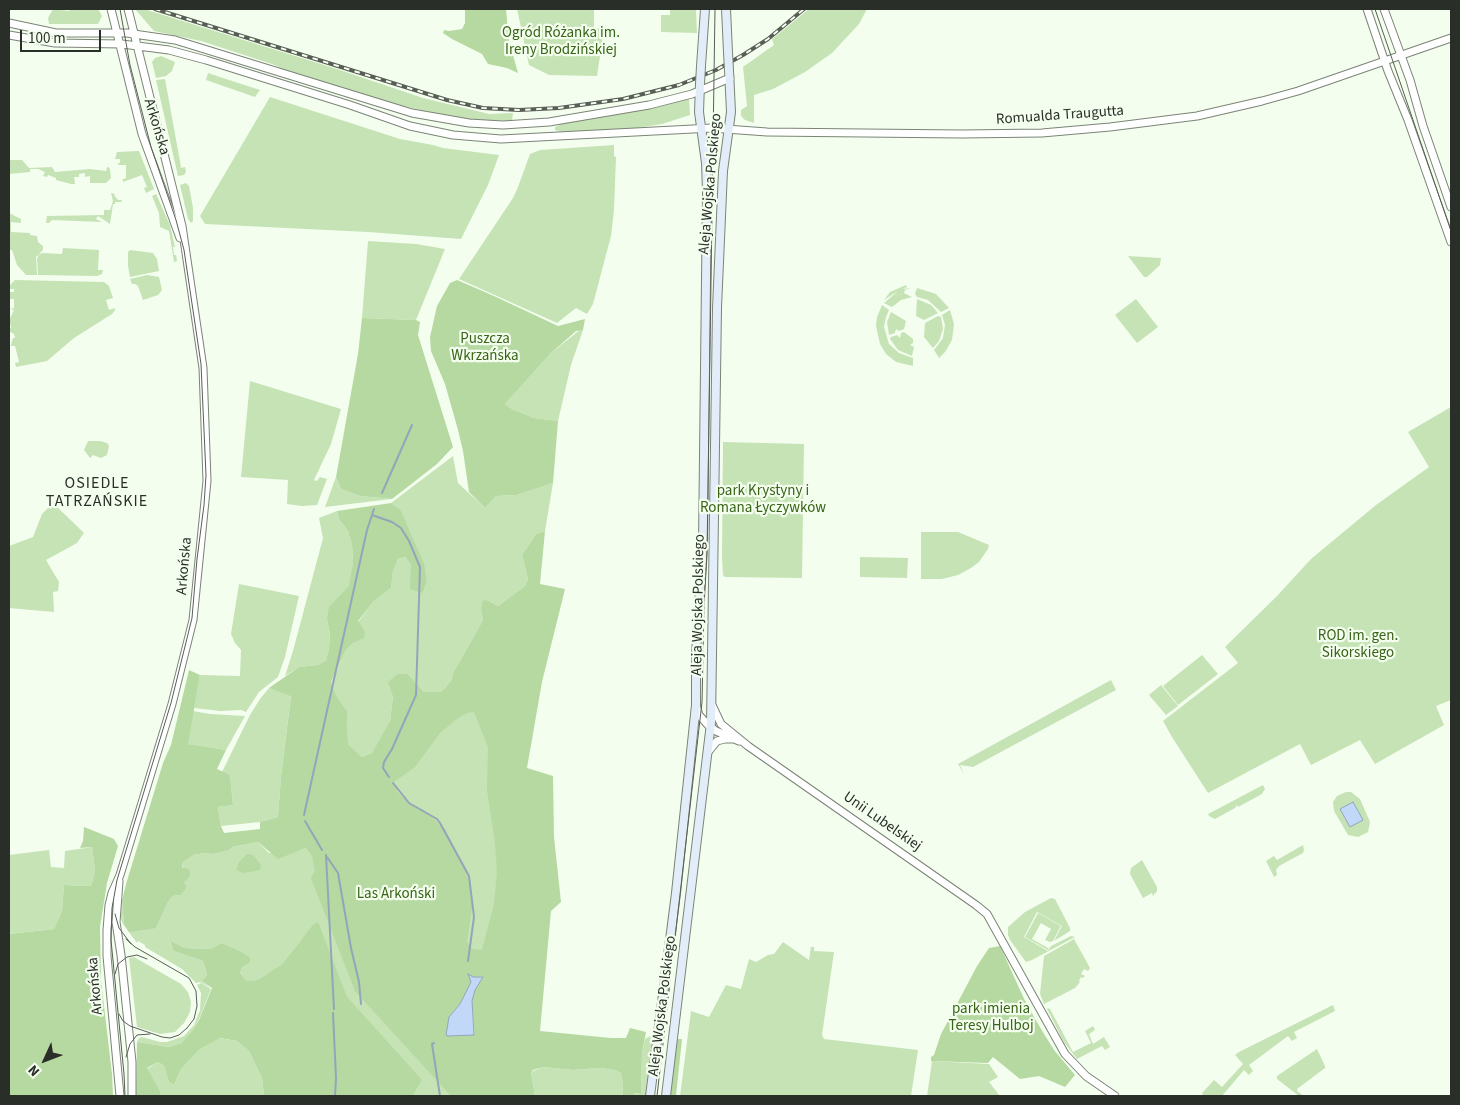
<!DOCTYPE html>
<meta charset="utf-8">
<style>
body{margin:0}
#map{position:relative;width:1460px;height:1105px;overflow:hidden;background:#f4feef;font-family:"Source Sans 3",sans-serif}
canvas{display:block}
.frame{position:absolute;inset:0;border:10px solid #2a2e28;pointer-events:none}
.north{position:absolute;left:20px;top:1035px;width:50px;height:50px;-webkit-text-stroke:4px #f4feef;paint-order:stroke;rotate:227deg;font-size:14px;font-weight:700;line-height:20px;text-align:center;color:#2a2e28}
.north::after{content:'';display:block;margin:auto;width:18px;height:22px;background:#2a2e28;clip-path:polygon(50% 0,100% 100%,50% 72%,0 100%)}
.scale{position:absolute;left:20px;top:30px;width:81px;height:22px;box-sizing:border-box;border:2px solid #2a2e28;border-top:0;padding-left:6px;font-size:15px;line-height:18px;white-space:nowrap;color:#2a2e28;-webkit-text-stroke:4px #f4feef;paint-order:stroke}
</style>
<div id="map">
<canvas width="1460" height="1105"></canvas>
<div class="frame"></div>
<div class="north">N</div>
<div class="scale">100 m</div>
</div>
<script>
const ctx = document.querySelector('canvas').getContext('2d');
ctx.lineJoin = 'round';
function fillPath(path, color) { ctx.fillStyle = color; ctx.fill(path, 'evenodd'); }
const poly = rows => new Path2D(rows.map(r => 'M' + r).join(''));
function strokePath(path, color, width, dash) { ctx.strokeStyle = color; ctx.lineWidth = width; ctx.lineCap = dash ? 'butt' : 'round'; ctx.setLineDash(dash || []); ctx.stroke(path); }
function drawText(font, color, halo, rows, align = 'center') {
  ctx.font = font + ' "Source Sans 3",sans-serif'; ctx.lineWidth = 4.5; ctx.setLineDash([]); ctx.textBaseline = 'middle'; ctx.strokeStyle = halo; ctx.fillStyle = color; for (const [text, x, y, turn = 0] of rows) {
    ctx.save(); ctx.translate(x, y); ctx.rotate((+turn || 0) * Math.PI / 180); ctx.textAlign = isNaN(turn) ? turn : align; if (halo) ctx.strokeText(text, 0, 0); ctx.fillText(text, 0, 0); ctx.restore();
  }
}
fillPath(poly([
 [53,9,69,11,71,9,98,9,102,16,98,24,49,24,48,18],
 [135,9,144,9,337,69,423,98,489,114,513,113,512,121,467,119,446,116,378,100,288,71,272,64,201,41,154,31],
 [517,9,594,9,594,28,604,29,597,76,549,75,529,65],
 [670,9,696,9,697,33,661,32,661,15,670,15],
 [809,9,867,9,859,24,832,53,805,72,773,89,754,95,754,123,745,120,741,116,741,110,747,106,743,67,774,45,772,39],
 [161,56,175,62,172,71,166,76,156,78,152,62,155,58],
 [208,73,226,79,260,90,255,97,206,80],
 [165,79,181,167,180,168,185,167,186,172,184,175,178,176,156,80],
 [270,97,400,139,433,145,443,148,499,155,488,185,461,239,368,232,205,224,200,216],
 [689,98,690,115,662,124,637,128,593,131,563,132,555,130,555,127,564,123,659,107],
 [614,145,614,156,616,157,614,210,611,236,593,304,587,314,576,308,557,323,459,279,513,198,518,187,530,154,540,150],
 [139,151,154,189,146,193,144,188,147,187,142,175,123,182,123,180,121,180,126,178,126,165,119,165,117,163,120,163,120,159,115,159,117,152],
 [9,160,22,160,29,168,52,167,55,172,90,169,106,171,107,167,108,167,110,169,111,178,106,183,90,183,90,176,85,177,85,173,79,174,79,177,74,177,75,184,71,184,56,180,56,178,48,175,47,177,43,176,45,172,38,169,30,169,30,172,9,174],
 [186,183,189,186,193,208,193,221,191,223,188,219,180,185],
 [111,193,115,194,114,195,118,200,122,200,121,202,115,202,115,204,113,204,110,224,98,216,96,219,102,222,52,220,49,223,46,223,47,216,104,215,104,210,110,210,113,201],
 [156,194,170,225,175,247,173,247,174,255,176,255,177,261,174,262,169,231,160,227,159,213,152,196],
 [9,213,21,219,21,223,11,222,11,232,30,233,30,235,37,236,38,242,43,246,43,250,36,257,37,275,26,275,17,265,12,250,9,250],
 [368,241,416,244,445,249,416,320,362,318],
 [63,248,99,250,98,270,103,270,102,274,97,276,38,275,37,259,39,254,43,253,62,254],
 [130,250,153,253,157,259,159,271,130,277,128,266,128,252],
 [1128,256,1161,258,1160,265,1147,277,1144,277],
 [147,275,159,277,162,290,158,295,143,300,138,286,135,284,132,284,130,279],
 [15,280,104,282,109,286,113,298,106,300,109,310,115,308,115,310,112,314,74,338,47,361,16,367,15,363,19,362,15,346,11,346,11,345,13,338,15,338,14,334,9,331,9,329,11,328,9,318,10,318,14,310,10,309,14,308,14,299,10,299,10,292,14,292,14,289,10,289,9,286],
 [906,285,907,287,903,289,911,288,905,290,904,293,912,297,901,300,892,307,884,303,898,291,884,300,890,292],
 [917,288,936,294,949,308,941,312,928,300,917,297,915,294],
 [917,299,931,305,938,313,924,320,916,316],
 [1136,299,1158,327,1137,343,1115,315],
 [882,305,889,310,886,317,884,327,889,344,899,353,913,358,913,366,896,362,886,354,880,344,876,326,877,317],
 [950,310,954,324,952,340,945,352,939,358,934,350,943,338,945,325,942,315],
 [891,312,906,321,904,329,899,331,896,329,895,333,889,335,887,322],
 [938,316,941,317,943,329,939,341,933,348,924,337,925,323],
 [581,329,583,330,571,365,558,421,534,418,512,409,505,404,551,353],
 [904,332,913,339,913,343,910,345,914,347,912,356,898,350,890,339,891,337,897,335,900,338,901,333],
 [250,381,341,409,331,444,314,480,317,481,320,477,327,479,317,505,302,506,287,504,288,480,241,477],
 [1451,407,1451,700,1436,706,1444,725,1375,764,1360,740,1311,765,1300,744,1208,793,1172,737,1163,721,1238,663,1225,647,1277,596,1311,559,1376,505,1429,467,1408,432],
 [88,441,100,441,107,443,109,446,107,455,101,458,93,455,90,458,84,450],
 [723,442,804,444,802,578,725,577,723,575,722,557],
 [453,456,458,483,485,508,496,496,517,495,553,483,545,531,536,534,522,555,528,579,525,586,498,606,487,600,481,609,483,620,453,673,451,681,445,688,440,692,424,692,408,674,393,696,390,721,384,733,372,753,362,757,348,744,347,711,336,695,331,683,346,650,365,631,358,622,374,601,391,588,393,571,398,559,405,557,411,565,423,593,427,581,417,547,401,512,391,503],
 [336,477,341,489,360,496,392,499,325,507],
 [53,503,84,533,77,543,46,560,59,582,58,591,53,592,54,612,9,608,9,546,33,537,42,514],
 [337,511,339,519,348,531,352,545,353,562,350,586,327,620,330,633,329,648,326,662,318,665,299,667,285,676,293,651,323,538,319,518],
 [921,532,958,532,989,545,988,549,979,562,971,568,958,575,942,579,921,579],
 [860,557,908,558,907,578,860,577],
 [239,584,299,596,285,657,278,677,259,692,246,712,241,710,220,711,194,708,200,675,240,676,241,650,235,643,231,634],
 [1202,655,1218,674,1178,705,1163,686],
 [540,680,526,768,550,912,508,1096,321,1096,302,939,282,964,259,979,253,981,247,981,240,973,242,967,250,957,242,952,222,943,210,949,185,948,170,942,173,951,203,961,207,975,202,981,211,988,200,982,196,983,182,969,145,947,145,945,138,941,137,943,123,924,120,917,122,901,124,924,156,928,168,902,173,896,180,895,183,862,194,855,205,853,212,854,232,847,258,842,269,853,305,848,310,854,432,725],
 [1111,680,1116,690,973,767,960,765,964,774,958,764],
 [1161,685,1178,706,1166,715,1149,695],
 [269,688,291,695,281,776,278,817,260,822,221,826,218,807,233,805,230,775,222,772,250,715,260,699],
 [193,711,210,714,245,716,226,750,187,744],
 [1263,785,1265,789,1262,794,1238,807,1237,805,1235,808,1215,819,1209,816,1208,814],
 [1351,792,1360,799,1370,822,1368,832,1358,837,1348,835,1334,811,1333,802,1337,796,1346,792],
 [1303,845,1304,850,1303,853,1279,866,1276,870,1277,875,1274,877,1266,861,1274,856,1277,860],
 [92,847,95,871,91,886,64,885,62,911,54,929,9,934,9,855,49,850,51,867,64,868,65,851],
 [1142,860,1157,887,1157,891,1153,896,1152,893,1143,898,1130,874,1131,868],
 [1051,898,1055,899,1070,928,1070,931,1054,941,1062,926,1037,912,1024,937,1048,951,1051,946,1071,936,1075,937,1032,960,1026,962,1010,940,1008,935,1008,927,1025,912],
 [1038,913,1061,926,1053,941,1050,942,1045,940,1051,929,1041,923,1032,939,1048,948,1049,947,1048,950,1025,937],
 [1074,939,1090,968,1088,971,1084,969,1081,974,1085,976,1083,978,1081,977,1079,981,1080,982,1075,988,1044,1004,1040,994,1044,956],
 [783,942,809,960,811,947,814,947,814,951,834,952,822,1035,824,1039,918,1050,911,1096,680,1096,691,1011,709,1017,726,985,741,989,749,959,756,962,768,955,774,954],
 [134,957,181,984,188,992,191,1002,190,1012,184,1023,175,1032,160,1034,137,1027,129,958],
 [201,983,211,989,199,1019,191,1032,181,1043,169,1047,137,1042,139,1038,142,1037,160,1042,167,1042,184,1036,194,1025,200,1010,201,993,197,985],
 [1333,1005,1335,1011,1294,1032,1297,1038,1292,1041,1288,1036,1249,1065,1253,1071,1249,1075,1244,1070,1222,1096,1203,1096,1202,1093,1214,1080,1222,1087,1243,1064,1235,1055,1239,1052],
 [1048,1008,1050,1009,1073,1052,1091,1043,1085,1031,1093,1026,1095,1030,1089,1034,1093,1044,1104,1037,1110,1047,1105,1050,1102,1046,1077,1059,1064,1042,1047,1009],
 [650,1036,652,1038,645,1096,633,1096,633,1093,641,1094,642,1053,645,1039],
 [219,1038,237,1041,249,1051,262,1078,264,1096,161,1096,160,1091,147,1069,158,1062,164,1066,169,1082,174,1085,181,1069,200,1049],
 [1317,1049,1325,1066,1325,1068,1297,1089,1297,1091,1304,1096,1299,1096,1277,1079,1277,1076],
 [932,1061,989,1064,998,1077,989,1082,1000,1096,927,1096],
 [543,1067,573,1070,600,1068,615,1070,621,1073,623,1086,622,1096,535,1096,531,1073,533,1071]
]), '#c5e3b5');
fillPath(poly([
 [465,9,506,9,509,41,518,73,507,68,488,64,482,54,452,39,443,33,444,30,449,31,462,29,465,23],
 [457,280,494,296,558,326,585,319,583,330,576,331,551,353,505,404,512,409,534,418,558,421,553,483,517,495,496,496,485,508,469,492,463,451,458,430,445,384,431,351,430,337,437,306,450,283],
 [362,318,416,320,420,322,418,335,453,447,437,464,392,499,360,496,341,489,336,477,358,354],
 [391,503,401,511,417,547,424,564,427,581,423,593,410,589,411,565,405,557,398,559,393,571,391,588,374,601,358,621,365,631,364,638,353,643,346,650,331,682,336,695,347,711,348,744,362,757,372,753,390,721,393,696,388,682,398,674,408,674,424,692,440,692,445,688,451,681,453,673,483,620,481,609,483,601,487,600,498,606,525,586,528,579,522,555,536,534,545,531,540,584,565,589,542,682,527,768,553,776,554,837,561,902,551,911,540,1031,611,1038,626,1038,630,1028,646,1032,642,1053,641,1094,634,1093,633,1096,622,1096,623,1086,621,1073,615,1070,600,1068,573,1070,543,1067,533,1070,531,1073,535,1096,451,1096,355,991,311,878,315,870,312,856,305,848,278,859,258,842,232,847,228,850,212,854,205,853,194,855,183,862,182,868,187,868,190,872,190,876,184,882,186,887,185,890,180,895,173,896,168,902,156,928,129,932,124,924,122,901,126,884,163,763,171,745,189,670,200,675,188,744,226,750,217,769,230,775,233,805,218,807,221,826,224,833,260,829,260,822,278,817,281,776,291,696,269,688,299,667,318,665,326,661,329,648,330,633,327,620,329,607,349,586,353,562,352,545,348,531,339,519,337,511],
 [474,712,488,747,487,790,495,843,497,873,494,904,482,950,472,949,467,942,473,902,471,889,469,877,445,829,428,814,415,808,398,793,394,782,415,767,440,733,458,718,467,713],
 [469,974,473,977,482,976,483,978,475,990,472,1001,475,1032,473,1035,448,1036,446,1035,447,1025,452,1012,460,1004,467,991,471,982],
 [84,827,114,839,118,846,107,883,100,927,101,980,112,1074,113,1096,9,1096,9,934,54,929,62,911,64,885,91,886,95,871,92,847,80,848,83,841],
 [247,854,253,855,261,865,260,870,244,873,236,870,239,862],
 [318,922,347,997,422,1080,412,1096,264,1096,262,1078,249,1051,237,1041,220,1038,200,1049,181,1069,174,1085,169,1082,164,1066,158,1062,147,1068,160,1091,161,1096,136,1096,137,1042,169,1047,181,1043,191,1032,199,1020,212,988,202,981,207,975,203,961,173,951,170,941,185,948,210,949,222,943,242,952,250,957,250,962,242,967,240,973,247,981,253,981,259,979,282,964,313,925],
 [1000,946,1026,1003,1041,1029,1054,1050,1075,1075,1065,1087,1039,1076,1020,1079,993,1057,988,1063,931,1061,931,1057,934,1055,941,1034,977,966,989,948],
 [675,1039,682,1039,676,1096,669,1096]
]), '#b5d9a1');
const water = poly([
 [1353,802,1363,820,1350,827,1340,809,1353,802],
 [468,974,473,977,483,977,475,990,472,1001,474,1035,448,1036,446,1035,449,1017,460,1004,471,982,468,974]
]);
fillPath(water, '#c2d8f9');
strokePath(water, '#94a5ba', 1);
strokePath(poly([
 [382,493,412,425],
 [374,509,372,515,392,522,401,528,409,541,420,567,416,695,392,749,384,762,383,768,389,777],
 [393,783,409,803,437,819,440,823,469,876,474,917,468,961],
 [304,815,367,530,372,515],
 [305,821,322,850],
 [326,855,334,1009],
 [327,857,338,873,351,948,359,982,361,1004],
 [333,1013,336,1078,335,1096],
 [434,1043,432,1044,440,1096]
]), '#94a5ba', 2);
const tertiary = poly([
 [111,9,142,134,180,238],
 [1367,9,1388,71,1408,120,1451,242],
 [1384,9,1410,80,1423,126,1451,207],
 [9,23,56,33,127,33,175,40,412,113,469,123,503,125,549,122,649,105,692,94,730,78],
 [9,35,55,43,122,44,169,50,206,60,350,105,410,126,453,135,501,139,712,128,767,132,962,134,1042,133,1110,127,1197,116,1262,101,1298,91,1451,38],
 [696,705,699,715,708,725,716,731,739,741],
 [712,705,721,724,748,746,976,905,987,914,1065,1054,1086,1076,1115,1096],
 [708,752,717,741,725,739,732,739],
 [119,881,116,922,121,955,132,1062,132,1096],
 [120,1096,107,956,107,930,109,905,112,893,120,875,172,704,193,620,207,481,203,368,182,226,128,9]
]);
const secondary = poly([
 [726,9,728,52],
 [701,66,705,9],
 [650,1096,676,893,696,705,696,654,703,543,707,192,706,163,699,112,700,84],
 [666,1096,711,723,717,308,723,171,731,112,729,70]
]);
strokePath(tertiary, '#7b8477', 9);
strokePath(secondary, '#7b8477', 10);
strokePath(tertiary, '#fff', 7);
strokePath(secondary, '#e3ecf9', 8);
strokePath(poly([
 [120,9,130,65,151,147,176,220,184,250,201,364,206,475,204,505,197,559,192,618,171,703,117,880,112,908,111,940,124,1074,125,1096],
 [1375,9,1451,231],
 [115,914,119,928,131,944],
 [115,974,118,964,127,957,137,955,147,959],
 [119,1014,123,1021,130,1026,162,1037,170,1038,179,1035,187,1028,194,1019,197,1006,196,991,189,978,135,947,126,939],
 [126,1057,130,1044,137,1035,150,1034],
 [657,1096,702,702,704,606,707,555,715,9]
]), '#585e56', 1);
const rail = poly([
 [155,9,447,100,483,108,519,110,559,108,623,99,679,85,716,70,743,55,768,39,804,9]
]);
strokePath(rail, '#585e56', 4);
strokePath(rail, '#f4feef', 2, [5.5]);
const secondaryBridge = poly([
 [728,52,729,70],
 [700,84,701,66]
]);
strokePath(secondaryBridge, '#7b8477', 10, []);
strokePath(secondaryBridge, '#e3ecf9', 8);
drawText('15px', '#396417', '#f4feef', [
 ["Ogród Różanka im.",561,34],
 ["Ireny Brodzińskiej",561,51],
 ["Puszcza",485,340],
 ["Wkrzańska",485,357],
 ["park Krystyny i",763,492],
 ["Romana Łyczywków",763,509],
 ["ROD im. gen.",1358,637],
 ["Sikorskiego",1358,654],
 ["Las Arkoński",396,895],
 ["park imienia",991,1010],
 ["Teresy Hulboj",991,1027]
]);
drawText('15px', '#2a2e28', '#f4feef', [
 ["Romualda Traugutta",1060,116,-4],
 ["Arkońska",156,127,73],
 ["Aleja Wojska Polskiego",711,184,-85],
 ["Arkońska",185,566,-85],
 ["Aleja Wojska Polskiego",699,605,-89],
 ["Unii Lubelskiej",882,822,35],
 ["Arkońska",96,986,-95],
 ["Aleja Wojska Polskiego",663,1006,-83]
]);
ctx.letterSpacing = '1px';
drawText('16px', '#2a2e28', '#f4feef', [
 ["OSIEDLE",97,484],
 ["TATRZAŃSKIE",97,502]
]);
ctx.letterSpacing = '0px';
</script>
